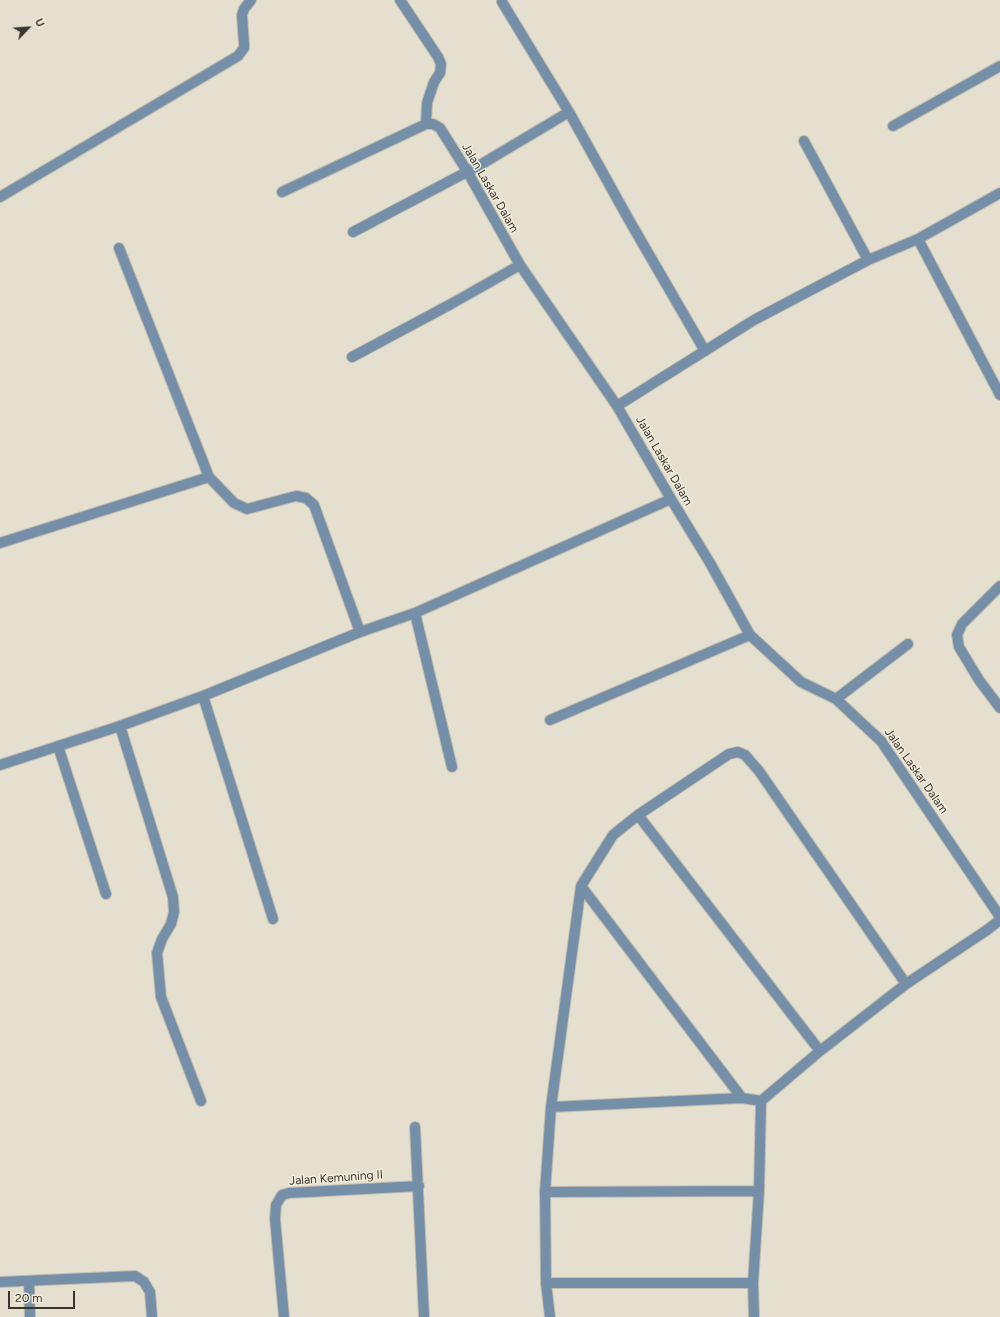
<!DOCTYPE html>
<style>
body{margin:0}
#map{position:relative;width:1000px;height:1317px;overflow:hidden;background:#e4dfce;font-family:Figtree,sans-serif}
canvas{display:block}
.north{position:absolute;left:8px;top:8px;width:40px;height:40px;-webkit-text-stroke:3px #f1ecdb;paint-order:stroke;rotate:65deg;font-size:11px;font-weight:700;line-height:16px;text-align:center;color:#393630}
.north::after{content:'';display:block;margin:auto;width:14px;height:18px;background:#393630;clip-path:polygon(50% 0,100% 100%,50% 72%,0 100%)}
.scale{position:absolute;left:8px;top:1291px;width:67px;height:18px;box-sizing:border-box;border:2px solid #393630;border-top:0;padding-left:5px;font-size:12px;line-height:14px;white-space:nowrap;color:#393630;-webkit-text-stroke:3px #f1ecdb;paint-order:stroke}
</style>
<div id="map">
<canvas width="1000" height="1317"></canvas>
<div class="north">U</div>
<div class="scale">20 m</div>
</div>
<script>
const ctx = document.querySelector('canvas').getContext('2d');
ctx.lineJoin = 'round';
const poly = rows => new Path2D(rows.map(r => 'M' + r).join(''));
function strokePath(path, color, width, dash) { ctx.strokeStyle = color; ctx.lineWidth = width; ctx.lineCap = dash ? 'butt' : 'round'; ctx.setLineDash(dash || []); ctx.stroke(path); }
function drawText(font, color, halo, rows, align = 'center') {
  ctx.font = font + ' Figtree,sans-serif'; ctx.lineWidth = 3; ctx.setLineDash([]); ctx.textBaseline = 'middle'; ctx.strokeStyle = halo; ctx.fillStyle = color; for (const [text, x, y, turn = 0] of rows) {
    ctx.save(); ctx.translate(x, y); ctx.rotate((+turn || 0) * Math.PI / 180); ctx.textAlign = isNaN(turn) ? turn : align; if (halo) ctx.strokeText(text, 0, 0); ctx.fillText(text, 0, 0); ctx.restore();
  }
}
const minor = poly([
 [400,0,438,57,441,64,440,73,434,82,427,103,426,124],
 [502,2,569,112,629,220,705,351],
 [893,126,1000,66],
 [804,141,868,260],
 [282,192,426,124,433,124,440,128,467,171,520,265,617,406,671,499,710,563,750,635,801,682,836,699,881,741,1000,917],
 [0,197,238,56,244,48,244,44,242,15,244,9,251,0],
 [353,232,480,165,569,112],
 [918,239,1000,395],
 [119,248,209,477,234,503,247,509,296,496,306,498,314,505,360,632],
 [352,357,451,304,520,265],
 [617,406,754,320,868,260,918,239,1000,193],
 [0,543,209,477],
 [1000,586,962,624,957,635,959,647,979,680,1000,708],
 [415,613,452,767],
 [203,696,273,919],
 [836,699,908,644],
 [550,720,750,635],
 [120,726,173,897,174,912,171,924,162,939,157,953,161,997,201,1101],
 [58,746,106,894],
 [0,765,120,726,203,696,360,632,415,613,671,499],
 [638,815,820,1051],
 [581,886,742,1098],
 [551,1107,742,1098,761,1101],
 [415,1127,424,1317],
 [545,1192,759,1191],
 [29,1281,30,1317],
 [0,1282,135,1276,144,1282,150,1292,152,1317],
 [546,1283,753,1283],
 [284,1317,275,1219,276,1205,282,1195,289,1193,419,1186],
 [550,1317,546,1283,545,1192,551,1107,581,886,613,835,638,815,729,754,738,752,745,755,759,771,906,984],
 [754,1317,753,1283,759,1191,761,1101,820,1051,906,984,987,930,1000,920]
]);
strokePath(minor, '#c2bdae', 12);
strokePath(minor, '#758fa9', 10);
drawText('12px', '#393630', '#f1ecdb', [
 ["Jalan Laskar Dalam",490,188,60],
 ["Jalan Laskar Dalam",664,461,60],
 ["Jalan Laskar Dalam",916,771,55],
 ["Jalan Kemuning II",336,1178,-4]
]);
</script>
